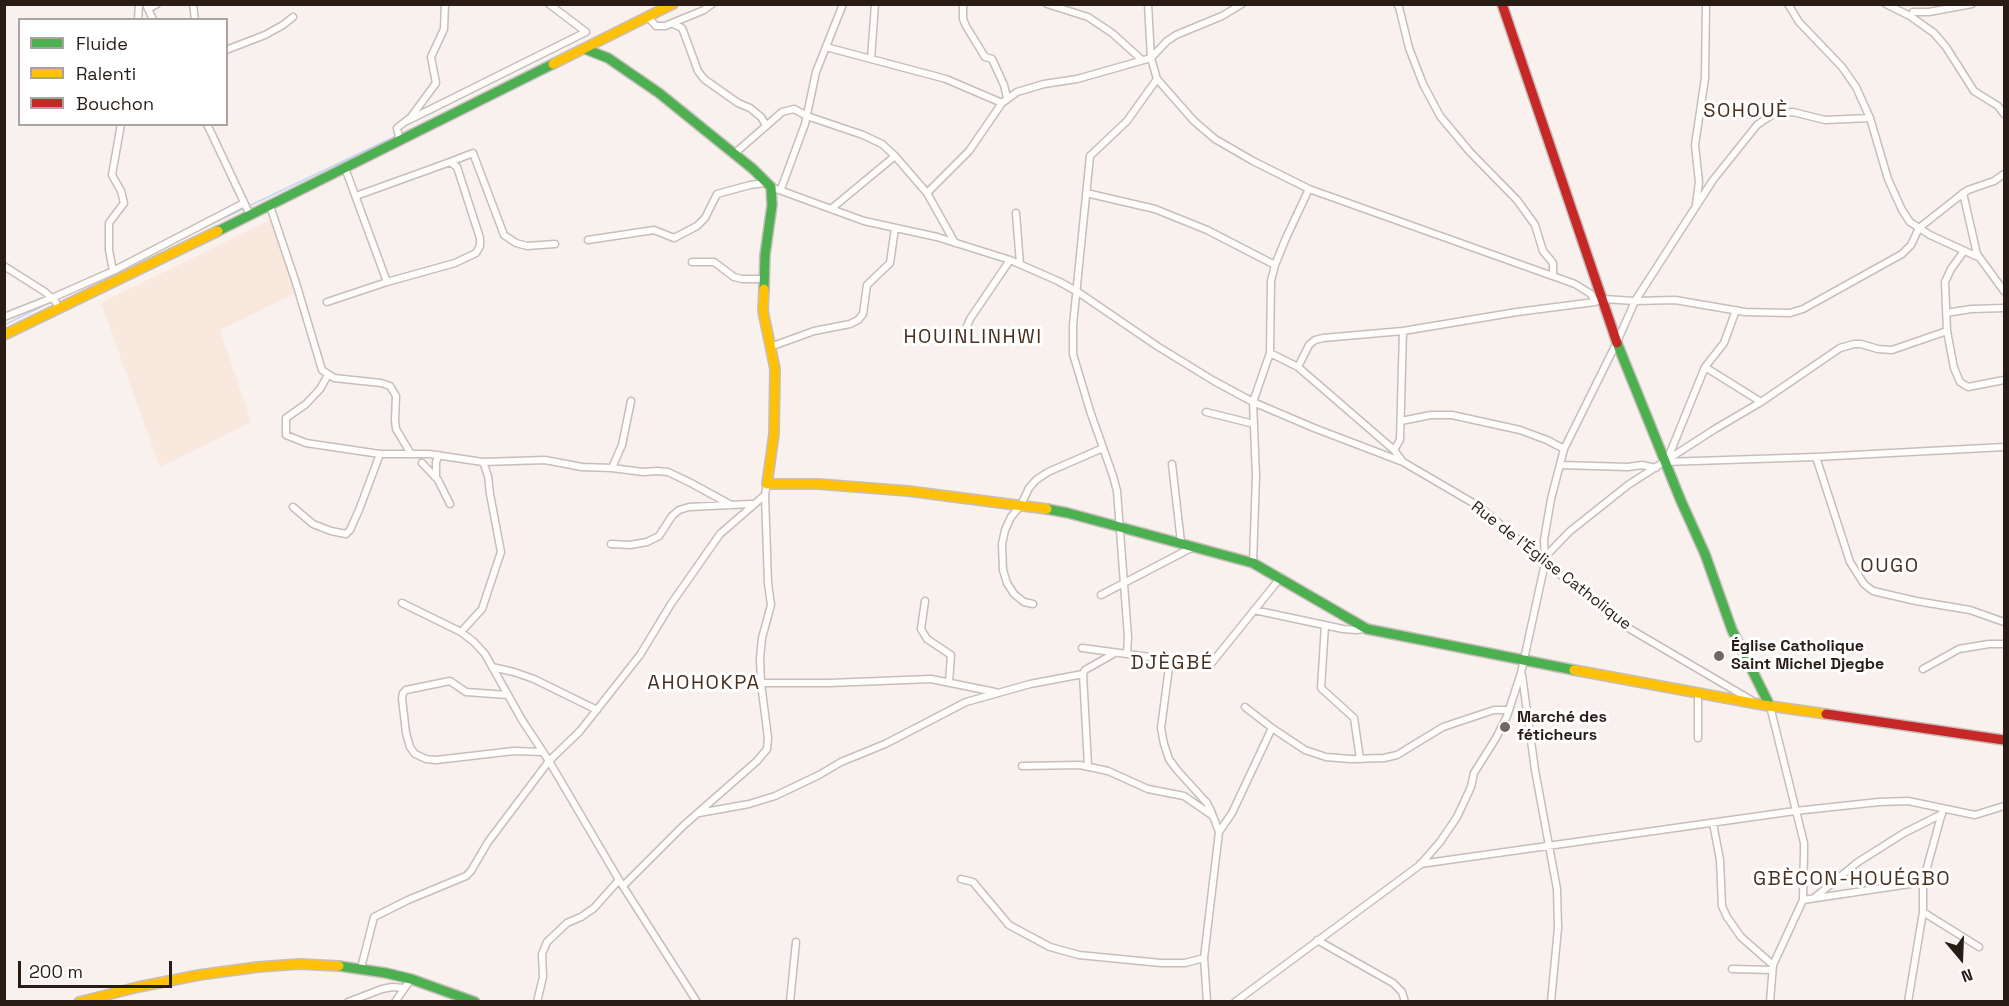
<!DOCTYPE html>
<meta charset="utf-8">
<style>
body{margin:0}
#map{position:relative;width:2009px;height:1006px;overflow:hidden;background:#f8f1ed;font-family:"Space Grotesk",sans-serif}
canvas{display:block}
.frame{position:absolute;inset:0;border:6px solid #281c15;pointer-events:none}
.legend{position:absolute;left:18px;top:18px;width:210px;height:108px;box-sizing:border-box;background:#fff;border:2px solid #a9a4a1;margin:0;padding:8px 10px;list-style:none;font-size:18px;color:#281c15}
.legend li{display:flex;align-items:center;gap:12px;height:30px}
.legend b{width:30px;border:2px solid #a9a4a1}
.north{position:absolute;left:1931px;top:928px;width:60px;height:60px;-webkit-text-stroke:4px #fff;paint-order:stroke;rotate:161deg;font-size:16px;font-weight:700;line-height:24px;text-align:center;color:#281c15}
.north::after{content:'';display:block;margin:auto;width:21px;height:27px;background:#281c15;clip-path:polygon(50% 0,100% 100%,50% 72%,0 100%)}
.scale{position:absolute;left:18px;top:961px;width:154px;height:27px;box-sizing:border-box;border:3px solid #281c15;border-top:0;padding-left:8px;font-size:18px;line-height:21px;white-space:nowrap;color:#281c15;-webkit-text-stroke:4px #fff;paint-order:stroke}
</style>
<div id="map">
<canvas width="2009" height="1006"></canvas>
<div class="frame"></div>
<ul class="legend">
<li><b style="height:8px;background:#4caf50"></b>Fluide</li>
<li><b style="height:8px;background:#ffc107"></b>Ralenti</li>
<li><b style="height:8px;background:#c62828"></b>Bouchon</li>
</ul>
<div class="north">N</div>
<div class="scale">200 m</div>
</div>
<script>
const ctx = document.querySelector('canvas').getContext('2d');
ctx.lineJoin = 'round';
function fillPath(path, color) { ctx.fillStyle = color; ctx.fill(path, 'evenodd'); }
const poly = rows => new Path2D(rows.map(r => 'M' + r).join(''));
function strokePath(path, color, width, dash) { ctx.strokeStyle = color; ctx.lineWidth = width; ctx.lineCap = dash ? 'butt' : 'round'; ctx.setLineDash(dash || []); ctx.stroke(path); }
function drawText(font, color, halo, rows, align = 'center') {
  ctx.font = font + ' "Space Grotesk",sans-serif'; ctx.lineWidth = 6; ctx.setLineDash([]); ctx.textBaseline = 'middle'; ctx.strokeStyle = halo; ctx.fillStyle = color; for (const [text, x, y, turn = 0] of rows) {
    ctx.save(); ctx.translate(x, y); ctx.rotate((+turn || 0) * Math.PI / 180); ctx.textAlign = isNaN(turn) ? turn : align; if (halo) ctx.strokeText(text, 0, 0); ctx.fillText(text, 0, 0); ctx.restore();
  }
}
fillPath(poly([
 [270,220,296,293,220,330,251,422,160,467,101,303]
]), '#f9e8de');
strokePath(poly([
 [594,38,652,9],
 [401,134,579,45],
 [249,206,396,136],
 [184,237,245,208],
 [58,299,70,293],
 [4,325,53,301]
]), '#c0d7f3', 1.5);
const street = poly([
 [146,4,153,20],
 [193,4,195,20],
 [963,4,963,19,966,26,985,57,992,59,1004,85,1007,98],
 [1047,4,1088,17,1112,33,1142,60],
 [1148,4,1151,58,1157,79,1194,121,1215,139,1253,161,1309,189,1575,284,1591,294,1595,302],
 [1397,4,1399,7,1409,48,1423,84,1440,116,1470,152,1517,200,1535,225,1543,251,1553,263,1553,275],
 [1788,4,1799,22,1842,67,1856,87,1870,118,1888,179,1902,210,1910,222,1930,235,1978,257],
 [1886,4,1910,16,1934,33,1946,47,1974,91,1998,106,2004,114],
 [148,9,157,4],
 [1913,12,1929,12,1972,4],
 [648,17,656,26,665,26,704,10,712,4],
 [138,20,139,4],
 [673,24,682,28,684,33,698,71,704,79,738,103,750,108,761,117,766,125],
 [826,47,946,79,1002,103],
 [226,50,265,35,283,25,293,17],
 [871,59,875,4],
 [407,121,586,32,549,4],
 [207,124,250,215],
 [400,141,397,128,411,117,436,83,431,57,444,29,445,4],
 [734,154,782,112,794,109,807,116,863,135,882,144,895,156,927,193,955,243],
 [450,162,473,153,504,235,516,243,527,246,555,244],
 [771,187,864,221,937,237,1010,260,1058,281,1078,292,1157,346,1214,381,1253,402,1314,428,1403,462],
 [781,189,805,124,816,72,843,4],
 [927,193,969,151,1002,103,1017,92,1044,84,1077,79,1151,58,1167,41,1176,35,1222,16,1242,4],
 [1086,193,1155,209,1207,230,1275,265],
 [1963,193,1977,254,2004,291],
 [356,196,450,162,457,167,480,238,480,246,476,253,455,263,387,282],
 [1696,204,1699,182,1695,145,1705,78,1706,4],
 [270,206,296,283,322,370,334,378,381,383,390,386,396,396,395,420,396,429,411,454],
 [831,209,895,156],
 [1016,213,1020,264],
 [588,240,654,230,674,238,697,226,705,218,717,194,750,185,765,183],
 [1964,251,1951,269,1945,282,1947,331,1954,368,1960,382,1968,387,2004,380],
 [692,262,714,262,734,277,742,279,764,279],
 [4,266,45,292,55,301,59,308],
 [113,271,109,250,109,223,124,203,121,191,112,175,121,124],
 [327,302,387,282,345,168],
 [1946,313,1971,309,2004,308],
 [4,317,52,298,113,271,244,203],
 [969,339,967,326,970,319,1010,260],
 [770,347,814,331,850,324,858,320,863,314,867,285,890,263,895,228],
 [1270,353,1298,367,1394,450,1403,462,1480,507,1545,563,1630,629,1751,700],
 [1298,367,1309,345,1315,340,1323,338,1403,331,1517,312,1595,302,1603,299,1635,301,1675,300,1745,312,1790,313,1803,309,1902,254,1911,245,1919,228,1957,198,1968,190,1994,181,2004,174],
 [1705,367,1761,402],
 [328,375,320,389,306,404,286,418,286,435,306,443,380,454,429,454,483,462,545,460,582,467,612,468,622,445,631,401],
 [1206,412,1254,424],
 [1401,421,1431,415,1452,415,1520,430,1547,440,1564,449],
 [1394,450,1400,440,1403,331],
 [1816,457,1850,562,1864,584,1873,591,1916,601,1970,610,2004,622],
 [1668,458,1705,367,1724,343,1736,310],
 [1665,462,1816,457,2004,447],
 [422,463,438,480,450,504],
 [1172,464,1181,542],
 [1560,465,1628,467,1642,465,1656,468],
 [612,468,643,472,657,471,668,472,691,483,731,505],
 [436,477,436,462,439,455],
 [293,507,313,524,331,531,346,534,350,530,359,510,380,454],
 [611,544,630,545,647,542,659,536,672,516,679,510,689,507,751,504],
 [1545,557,1569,532,1628,485,1715,429,1761,402,1840,348,1854,344,1861,344,1878,349,1892,350,1947,331],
 [1253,563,1256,476,1253,402,1270,353,1271,281,1275,265,1286,238,1309,189],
 [1101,595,1195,546],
 [925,601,921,629,927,639,951,655,949,682],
 [402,603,461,632,474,642,485,654,522,720,549,761,619,880,697,1002],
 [1033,604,1024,602,1014,594,1007,583,1003,570,1002,544,1005,530,1011,517,1021,505,1029,488,1036,480,1048,472,1103,448],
 [1254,610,1343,629,1356,630,1365,629],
 [1325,625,1321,688,1354,718,1360,759],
 [461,632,482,609,501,552,490,494,488,476,483,462],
 [1082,648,1210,665,1281,577],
 [1127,654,1128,637,1117,491,1113,476,1090,411,1073,354,1073,325,1090,156,1127,121,1157,79],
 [1170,660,1161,728,1164,744,1169,759,1177,770,1207,803,1212,813],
 [492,667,514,672,534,679,597,710],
 [1923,669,1959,649,1989,644,2004,644],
 [1522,675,1535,770,1557,889,1558,928,1551,1002],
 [761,683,829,683,931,679,995,692],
 [1698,693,1698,738],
 [508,695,466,692,450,681,406,690,403,693,402,698,406,733,410,747,415,754,426,759,436,760,514,751,543,752],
 [1245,707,1272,728,1305,750,1326,757,1350,759,1384,758,1397,755,1443,727,1494,710,1509,710],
 [1022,766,1080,765,1108,771,1148,789,1184,796,1213,816,1219,832,1204,958,1207,1002],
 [1088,766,1083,674,1085,670,1115,653],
 [699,813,749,804,775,796,819,775,841,762,885,744,966,702,1030,684,1083,674],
 [1713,823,1720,860,1722,906,1727,917,1741,937,1773,965],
 [1219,832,1232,813,1272,728],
 [1420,864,1795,811,1879,802,1908,801,1975,815,2004,806],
 [961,879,973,882,1009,925,1050,947,1079,955,1161,963,1185,963,1204,958],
 [624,885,683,826,757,761,767,749,768,738,761,683,760,658,762,638,771,605,768,583,765,495,767,484],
 [1814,898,1858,862,1904,833,1942,814],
 [1803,900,1923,882],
 [1923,912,1979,947],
 [1317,940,1393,983,1402,992,1405,1002],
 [361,968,374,917,408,900,466,876,471,871,488,842,549,761,580,731,640,655,671,604,720,534,765,495],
 [1732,969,1772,970],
 [348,1002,382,989,392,987,404,988],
 [395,1002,411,979],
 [537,1002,543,977,542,954,547,942,567,923,581,917,594,908,619,880],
 [790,1002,796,942],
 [1235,1002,1420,865,1440,842,1457,817,1471,787,1474,773,1496,738,1507,716,1521,673,1545,563,1544,540,1551,499,1564,449,1617,342,1635,301,1713,180,1757,125,1773,114,1793,112,1825,120,1870,118],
 [1770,1002,1773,965,1803,900,1804,852,1804,843,1770,706],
 [1908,1002,1923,912,1923,882,1943,809]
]);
const fast = poly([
 [585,49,608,58,659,93,753,169,771,187,772,205,765,255,764,289],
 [218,231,553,64],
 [1617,343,1681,501,1705,554,1732,630,1770,706],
 [1047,509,1068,513,1253,563,1367,629,1574,670],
 [339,966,386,973,411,979,475,1002]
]);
const slow = poly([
 [553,64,673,4],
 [764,289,763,311,775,369,774,434,767,484,818,484,908,491,1047,509],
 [4,335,218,231],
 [1574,670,1763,705,1826,714],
 [79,1002,138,987,199,975,258,967,299,964,339,966]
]);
const jam = poly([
 [1502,4,1617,343],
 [1826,714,2004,740]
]);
strokePath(street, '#c7beb9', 9);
strokePath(fast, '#c7beb9', 12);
strokePath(slow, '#c7beb9', 12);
strokePath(jam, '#c7beb9', 12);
strokePath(street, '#fefdfc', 6);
strokePath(fast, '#4caf50', 9);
strokePath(slow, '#ffc107', 9);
strokePath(jam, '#c62828', 9);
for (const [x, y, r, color] of [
 [1719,656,6,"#716761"],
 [1505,727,6,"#716761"]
]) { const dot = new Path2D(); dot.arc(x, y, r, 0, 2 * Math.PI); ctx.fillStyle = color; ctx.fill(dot); strokePath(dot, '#fff', 2); }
drawText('16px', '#281c15', '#fff', [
 ["Rue de l'Église Catholique",1551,566,38]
]);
drawText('bold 16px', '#281c15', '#fff', [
 ["Église Catholique",1731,647],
 ["Saint Michel Djegbe",1731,665],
 ["Marché des",1517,718],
 ["féticheurs",1517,736]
], 'left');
ctx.letterSpacing = '1.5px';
drawText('20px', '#49301f', '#fff', [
 ["SOHOUÈ",1746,112],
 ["HOUINLINHWI",973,338],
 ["OUGO",1890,567],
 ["DJÈGBÉ",1172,664],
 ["AHOHOKPA",704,684],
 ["GBÈCON-HOUÉGBO",1852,880]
]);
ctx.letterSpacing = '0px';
</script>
